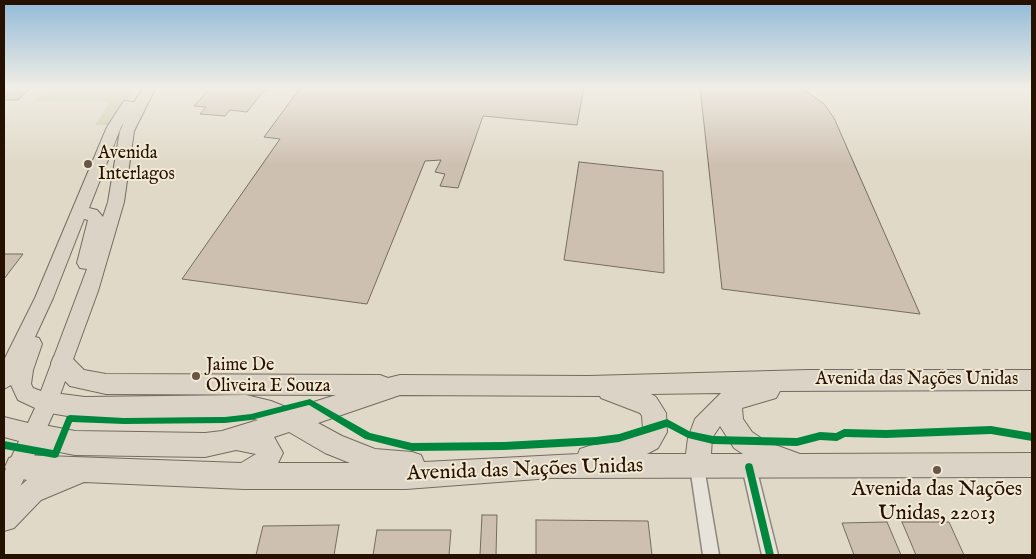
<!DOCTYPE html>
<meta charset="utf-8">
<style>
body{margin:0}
#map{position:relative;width:1036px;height:559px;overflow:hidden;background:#e0d9c8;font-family:"IM FELL English",serif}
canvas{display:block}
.frame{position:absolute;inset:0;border:5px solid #261000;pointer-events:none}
</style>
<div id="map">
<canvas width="1036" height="559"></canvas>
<div class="frame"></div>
</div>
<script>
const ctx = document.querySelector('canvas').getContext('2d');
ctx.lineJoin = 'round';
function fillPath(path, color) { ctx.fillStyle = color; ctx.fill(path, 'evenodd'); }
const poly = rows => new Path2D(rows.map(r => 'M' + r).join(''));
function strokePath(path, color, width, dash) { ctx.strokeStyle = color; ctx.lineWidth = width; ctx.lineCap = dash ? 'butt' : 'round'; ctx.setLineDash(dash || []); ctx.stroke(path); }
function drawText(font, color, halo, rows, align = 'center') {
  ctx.font = font + ' "IM FELL English",serif'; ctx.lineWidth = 4; ctx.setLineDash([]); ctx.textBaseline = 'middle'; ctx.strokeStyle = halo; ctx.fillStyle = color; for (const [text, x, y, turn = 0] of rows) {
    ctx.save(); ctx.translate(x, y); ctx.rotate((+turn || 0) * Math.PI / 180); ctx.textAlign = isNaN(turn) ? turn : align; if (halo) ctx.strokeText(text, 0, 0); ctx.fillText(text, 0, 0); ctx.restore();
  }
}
fillPath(poly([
 [46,87,137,87,111,125,95,125,109,102,34,101]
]), '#cbcba9');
const building = poly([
 [4,87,31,87,18,100,4,100,4,87],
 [211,87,267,87,247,112,230,110,225,116,200,114,206,107,194,106,211,87],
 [301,87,584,87,577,125,483,116,458,188,440,186,445,174,435,172,441,160,425,161,367,304,182,279,280,139,264,137,301,87],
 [700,87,800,87,824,104,834,118,920,314,722,289,700,87],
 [579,162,663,171,664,273,564,260,579,162],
 [4,254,23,254,4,279,4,254],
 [482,515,497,515,496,555,480,555,482,515],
 [536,520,648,521,652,555,536,555,536,520],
 [887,522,901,555,854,555,842,523,887,522],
 [902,522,949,522,964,555,916,555,902,522],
 [339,525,334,555,256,555,263,526,339,525],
 [377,530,451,530,449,555,373,555,377,530]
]);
fillPath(building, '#cec0b1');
strokePath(building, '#736c61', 1);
const street = poly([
 [697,460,702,462,704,467,719,555,703,555,690,467,692,462,697,460],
 [749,460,754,462,756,467,778,555,762,555,742,467,744,462,749,460]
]);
const primary = poly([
 [144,87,156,87,134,131,124,202,98,291,53,414,12,505,4,509,4,473,19,441,4,437,4,417,28,423,35,408,18,400,11,385,4,389,4,360,35,298,107,127,124,101,134,102,144,87],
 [124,122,120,131,108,202,103,217,97,210,89,208,121,127,124,122],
 [84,219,88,220,77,263,80,268,87,269,41,391,33,388,31,384,33,370,42,344,39,338,35,337,53,298,84,219]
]);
const highway = poly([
 [62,353,70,356,84,370,106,374,380,375,388,378,400,375,589,376,808,370,1032,370,1032,390,780,391,776,398,742,408,743,419,752,432,767,442,800,454,1032,453,1032,477,551,478,406,489,244,489,84,482,41,500,14,528,4,531,4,500,27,480,9,476,5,467,9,458,18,455,241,463,256,454,236,450,205,457,75,455,33,447,24,443,21,435,24,427,33,423,75,431,205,433,222,431,258,420,246,417,85,419,38,411,34,403,38,395,46,392,85,397,246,395,271,401,291,409,336,395,106,394,70,386,54,370,51,363,54,356,62,353],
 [721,393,695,419,688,438,686,454,647,454,658,448,667,432,666,413,656,397,651,394,721,393],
 [400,395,600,396,601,398,640,413,642,416,643,429,632,436,589,446,580,449,578,454,424,462,421,455,412,452,375,449,342,436,318,423,400,395],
 [720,426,734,448,743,454,711,454,712,438,720,426],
 [289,432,325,453,350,463,278,463,283,453,274,437,289,432]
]);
strokePath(street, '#8e867b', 3);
strokePath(primary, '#736c61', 2);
strokePath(highway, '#736c61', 2);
fillPath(street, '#e7e3db');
fillPath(primary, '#dbd3c5');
fillPath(highway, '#dbd3c5');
fillPath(poly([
 [310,399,370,433,412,443,504,442,596,437,619,434,667,419,689,431,713,436,797,438,820,432,836,433,844,429,886,430,991,426,1032,433,1032,441,991,434,886,438,845,437,837,441,820,440,797,446,713,444,688,438,667,427,619,442,596,445,504,450,412,451,365,439,309,405,251,420,225,423,124,424,72,422,58,457,55,458,4,449,4,441,53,450,67,416,70,415,124,418,225,417,251,414,310,399],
 [749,463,752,464,753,467,774,555,766,555,745,467,746,464,749,463]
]), '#00873e');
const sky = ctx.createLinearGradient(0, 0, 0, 165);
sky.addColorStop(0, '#92bad8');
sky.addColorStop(0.53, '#f1eee6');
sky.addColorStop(1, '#f1eee600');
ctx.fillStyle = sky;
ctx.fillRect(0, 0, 1036, 165);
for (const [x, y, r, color] of [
 [88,164,5,"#675646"],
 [196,376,5,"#675646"],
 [937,470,5,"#675646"]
]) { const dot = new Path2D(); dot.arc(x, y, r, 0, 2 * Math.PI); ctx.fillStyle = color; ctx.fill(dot); strokePath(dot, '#f2e9d4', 2); }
drawText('18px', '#261000', '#f2e9d4', [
 ["Avenida",98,154],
 ["Interlagos",98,175],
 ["Jaime De",206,366],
 ["Oliveira E Souza",206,387]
], 'left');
drawText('18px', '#261000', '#f2e9d4', [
 ["Avenida das Nações Unidas",917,380]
]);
drawText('21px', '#261000', '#f2e9d4', [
 ["Avenida das Nações Unidas",525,471,-2]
]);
drawText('21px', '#261000', '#f2e9d4', [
 ["Avenida das Nações",937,491],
 ["Unidas, 22013",937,515]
]);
</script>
